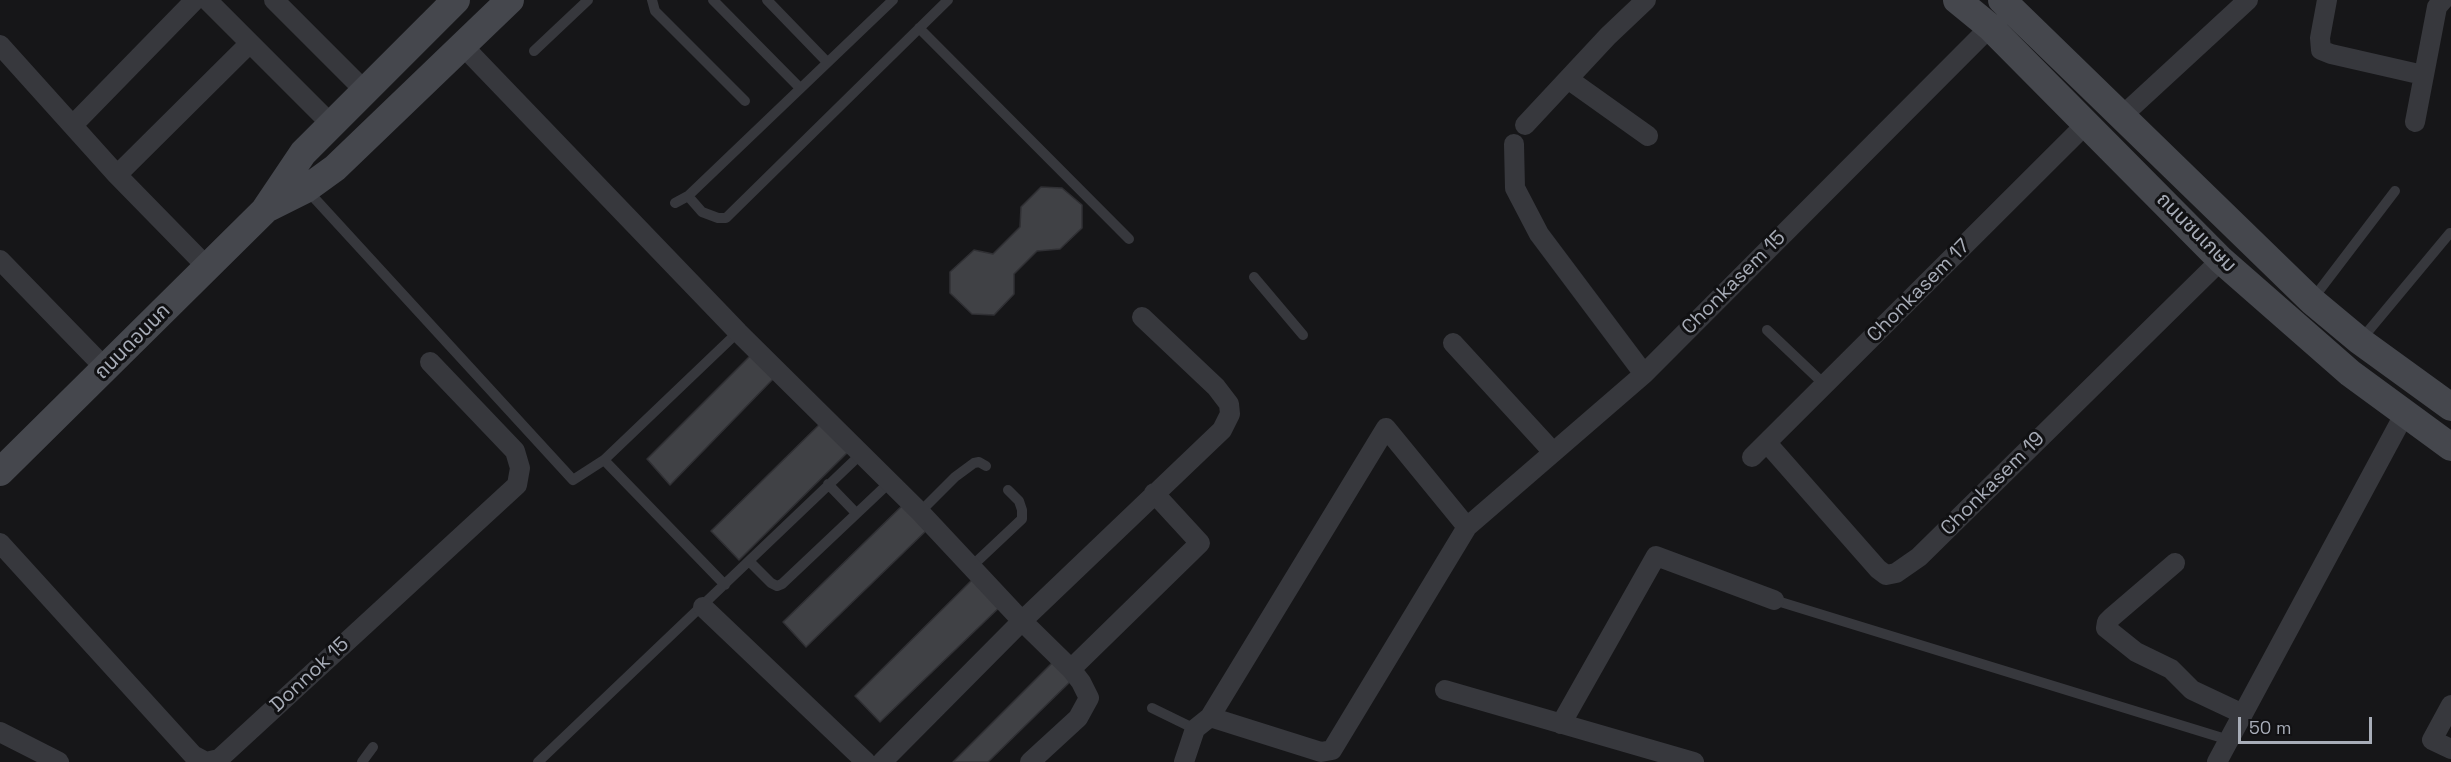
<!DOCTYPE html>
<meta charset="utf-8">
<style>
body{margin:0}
#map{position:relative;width:2451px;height:762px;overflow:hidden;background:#161618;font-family:"Space Grotesk",sans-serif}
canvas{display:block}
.scale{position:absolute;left:2238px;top:717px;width:134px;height:27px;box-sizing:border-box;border:3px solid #a8adb8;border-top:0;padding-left:8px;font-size:18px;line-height:21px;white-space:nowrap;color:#a8adb8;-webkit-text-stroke:4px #111113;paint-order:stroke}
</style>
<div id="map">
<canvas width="2451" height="762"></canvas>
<div class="scale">50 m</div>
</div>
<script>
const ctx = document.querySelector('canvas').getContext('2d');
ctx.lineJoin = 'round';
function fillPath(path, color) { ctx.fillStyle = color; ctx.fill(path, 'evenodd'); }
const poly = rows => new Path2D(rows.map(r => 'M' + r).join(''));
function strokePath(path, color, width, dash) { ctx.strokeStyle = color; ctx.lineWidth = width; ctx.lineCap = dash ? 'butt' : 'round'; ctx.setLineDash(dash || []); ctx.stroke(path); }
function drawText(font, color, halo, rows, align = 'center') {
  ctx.font = font + ' "Space Grotesk","Noto Sans Thai",sans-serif'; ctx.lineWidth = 6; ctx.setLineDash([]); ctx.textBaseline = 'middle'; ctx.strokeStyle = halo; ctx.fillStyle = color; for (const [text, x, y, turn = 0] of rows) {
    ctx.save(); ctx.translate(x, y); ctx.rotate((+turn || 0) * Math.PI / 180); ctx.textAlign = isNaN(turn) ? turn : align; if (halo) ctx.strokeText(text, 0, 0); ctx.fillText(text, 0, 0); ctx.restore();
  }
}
const building = poly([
 [1041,187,1062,188,1082,205,1082,228,1060,249,1037,251,1014,274,1014,294,994,315,972,314,950,293,950,272,974,250,993,254,1020,227,1021,207,1041,187],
 [751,355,774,378,670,485,647,459,751,355],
 [825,419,853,447,739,560,711,531,825,419],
 [908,500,932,525,806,647,783,622,908,500],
 [978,574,1005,602,880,722,855,696,978,574],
 [1058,657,1076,676,988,762,953,762,1058,657]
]);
fillPath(building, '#404145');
strokePath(building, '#303034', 1.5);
strokePath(poly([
 [652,0,655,11,745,101],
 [713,0,800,88],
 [767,0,827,62],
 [919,28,1129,239],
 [534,51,588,0],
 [306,189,573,480,604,460,738,332],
 [688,196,702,212,718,218,726,218,948,0],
 [675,203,688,196,893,0],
 [1254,277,1303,335],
 [2312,300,2395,191],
 [1767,330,1825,385],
 [2360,341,2450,233],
 [604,460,725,585],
 [828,484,856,513],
 [920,512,955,477,974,463,979,462,986,466],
 [750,562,771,583,777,586,782,584,890,482],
 [971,567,1022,519,1022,510,1019,501,1008,490],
 [1774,600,2229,740],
 [1152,708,1195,729],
 [362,762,373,747],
 [538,762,860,455]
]), '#37383d', 10);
strokePath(poly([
 [207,0,332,125],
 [274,0,365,91],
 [2327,0,2320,38,2321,50,2331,54,2423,75],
 [0,45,117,175,207,267],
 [463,46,738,332,920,512,1022,621,1071,669,1081,682,1089,698,1078,718,1030,762],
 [1568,79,1648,136],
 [2122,116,2248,0],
 [2415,122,2437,7,2443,0],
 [73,125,195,0],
 [1525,125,1608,36,1646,0],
 [1514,144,1515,188,1539,234,1644,374],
 [117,175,250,43],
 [0,260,106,369],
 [1453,343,1553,452],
 [1386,428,1467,527,1332,750,1321,752,1210,717,1386,428],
 [1767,443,1878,569,1886,575,1896,573,1919,557,2221,260],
 [1752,457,2086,124],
 [1467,527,1644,374,1990,27],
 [0,543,193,755,206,762,219,759,517,485,520,468,515,451,430,362],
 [2175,563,2112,617,2107,622,2106,628,2136,652,2171,669,2192,690,2243,714],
 [703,607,866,762],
 [1071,669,1200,543,1154,493],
 [1445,690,1694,762],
 [2451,705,2432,740,2451,749],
 [1561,724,1656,556,1774,600],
 [0,732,59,762],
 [882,762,1022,621,1222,430,1230,414,1229,404,1216,387,1142,317],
 [1184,762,1195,729,1210,717],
 [2217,762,2405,413]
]), '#37383d', 20);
strokePath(poly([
 [1957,0,1990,27,2221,260,2350,373,2451,447],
 [2002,0,2312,301,2360,341,2451,407],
 [268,208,306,189,335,168,510,0],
 [0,472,264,211,303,153,456,0]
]), '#45474d', 28);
drawText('20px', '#a8adb8', '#111113', [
 ["ถนนชนเกษม",2196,233,45],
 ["Chonkasem 15",1734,283,-45],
 ["Chonkasem 17",1919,291,-45],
 ["ถนนดอนนก",133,342,-45],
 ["Chonkasem 19",1993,484,-45],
 ["Donnok 15",310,675,-43]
]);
</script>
